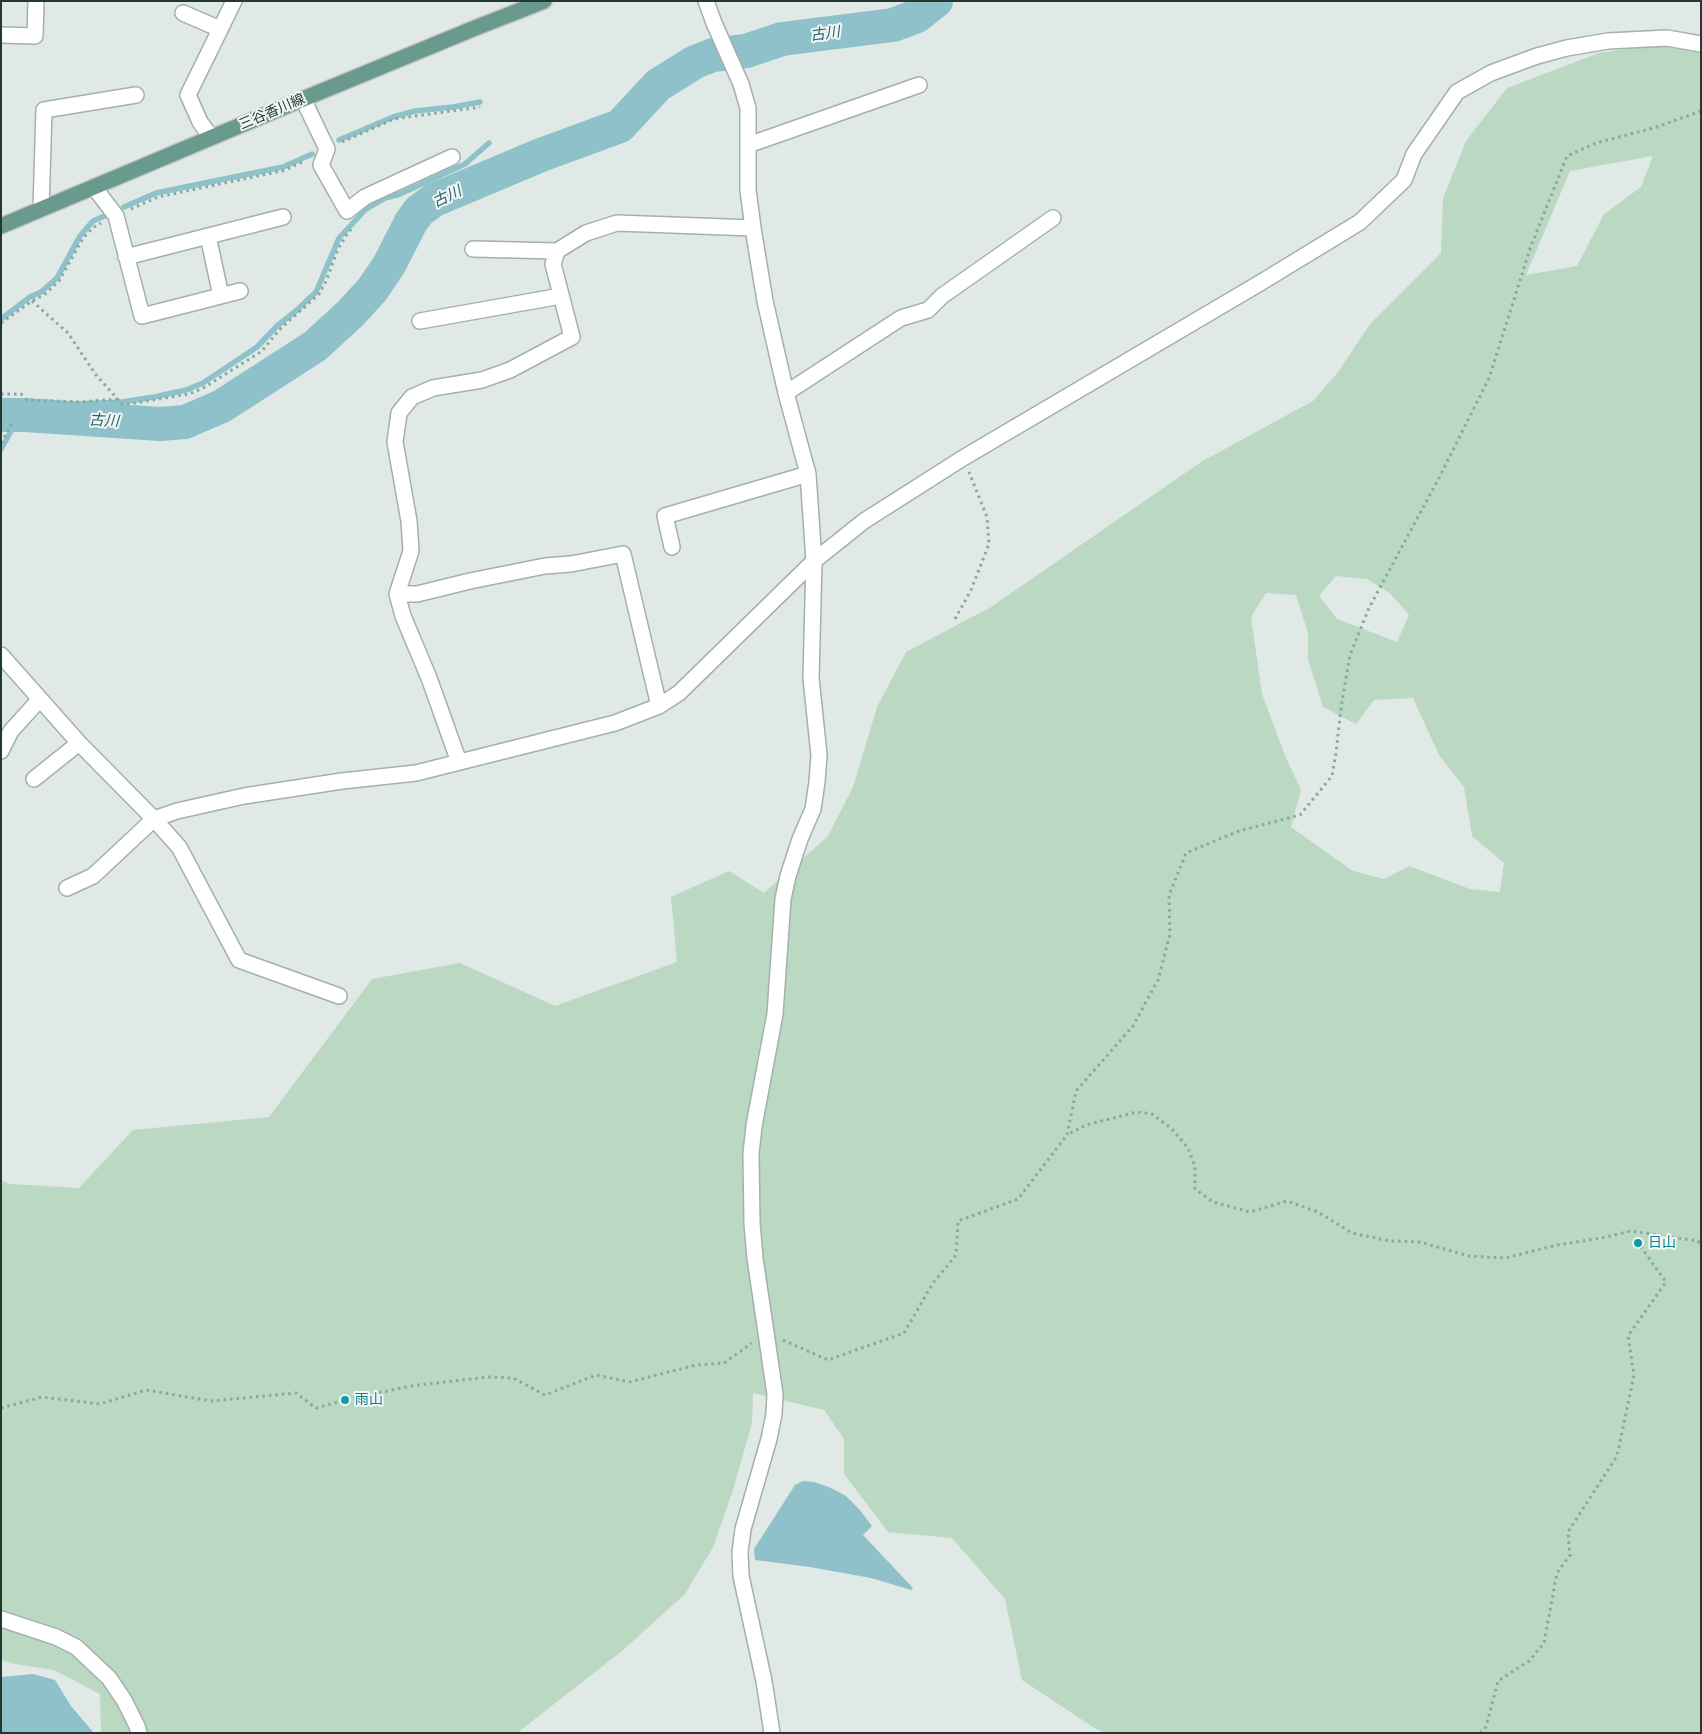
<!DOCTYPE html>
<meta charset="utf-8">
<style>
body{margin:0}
#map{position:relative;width:1702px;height:1734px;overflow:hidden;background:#e0e9e5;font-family:"Work Sans",sans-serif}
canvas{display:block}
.frame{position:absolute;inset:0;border:2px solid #233832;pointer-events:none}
</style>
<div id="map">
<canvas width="1702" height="1734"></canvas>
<div class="frame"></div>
</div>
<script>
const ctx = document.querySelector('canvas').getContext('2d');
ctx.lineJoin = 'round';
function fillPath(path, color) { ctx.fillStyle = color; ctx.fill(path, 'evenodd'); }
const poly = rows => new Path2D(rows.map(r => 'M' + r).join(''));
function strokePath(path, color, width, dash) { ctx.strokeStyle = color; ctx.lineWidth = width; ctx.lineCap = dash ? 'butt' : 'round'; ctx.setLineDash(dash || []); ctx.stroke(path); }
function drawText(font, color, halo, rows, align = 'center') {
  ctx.font = font + ' "Work Sans","Noto Sans JP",sans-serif'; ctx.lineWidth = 4; ctx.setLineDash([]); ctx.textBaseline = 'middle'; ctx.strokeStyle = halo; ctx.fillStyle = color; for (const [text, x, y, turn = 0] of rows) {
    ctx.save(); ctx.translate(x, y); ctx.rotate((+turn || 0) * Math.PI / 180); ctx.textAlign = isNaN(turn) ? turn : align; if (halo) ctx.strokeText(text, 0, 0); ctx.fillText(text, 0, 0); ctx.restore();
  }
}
fillPath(poly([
 [1658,45,1701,51,1701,1733,1106,1733,1096,1729,1022,1680,1005,1599,952,1538,888,1532,844,1474,844,1439,824,1410,753,1393,752,1423,733,1490,713,1547,685,1594,622,1651,517,1733,101,1733,100,1694,54,1670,15,1664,1,1660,1,1180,9,1184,79,1188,133,1130,269,1117,372,979,460,963,555,1006,677,962,671,897,729,871,764,893,828,836,853,787,877,707,906,652,991,607,1201,462,1313,401,1338,372,1370,324,1441,253,1443,198,1466,141,1507,88,1599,53],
 [1653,156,1641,187,1604,214,1577,266,1526,275,1570,171],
 [1336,576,1367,579,1391,594,1409,615,1397,642,1337,619,1319,596],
 [1266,593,1296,595,1308,633,1308,659,1323,707,1356,724,1374,700,1413,698,1439,755,1464,787,1472,836,1504,863,1500,892,1470,889,1409,866,1384,879,1353,871,1291,827,1301,790,1286,758,1262,694,1251,617]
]), '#bbd8c3');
fillPath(poly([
 [803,1481,814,1482,829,1487,846,1496,859,1509,872,1526,863,1535,913,1588,911,1590,871,1578,810,1567,755,1560,754,1549,795,1485],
 [33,1674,55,1680,71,1706,93,1732,1,1733,1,1677]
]), '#8ec1c9');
strokePath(poly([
 [339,140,393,117,415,111,453,107,480,102],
 [124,207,156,193,283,167,312,154],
 [1,319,30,297,41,292,57,278,80,236,93,221,107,215],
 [1,449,20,415,29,406,122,402,154,397,186,390,203,383,257,347,277,326,297,310,316,292,339,238,366,209,385,198,400,194,465,164,489,143]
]), '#8ec1c9', 5.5);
strokePath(poly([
 [1,415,25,415,160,424,185,422,222,406,315,346,350,314,372,290,389,265,411,222,419,211,434,200,541,155,620,126,658,85,695,62,713,55,746,51,782,39,893,25,917,16,936,1]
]), '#8ec1c9', 34);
const minor = poly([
 [706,1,714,23,741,84,748,108,748,190,753,228,765,301,786,393,808,474,814,561,811,678,819,755,817,782,813,809,800,839,788,876,783,899,775,1014,754,1126,751,1154,752,1223,755,1258,775,1394,774,1414,769,1439,743,1529,740,1552,741,1576,764,1681,772,1733],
 [183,13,220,29],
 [1,35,35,36,36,1],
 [303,99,327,149,321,165,347,211,365,197,452,157],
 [211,137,200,122,188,95,234,1],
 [748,145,919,85],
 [94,187,116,216,142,316,240,291],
 [41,209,44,110,136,95],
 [208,236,221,296],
 [473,249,557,251],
 [126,257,283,217],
 [420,321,561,296],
 [786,393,901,318,928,310,942,296,1053,218],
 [672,547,665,516,808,474],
 [397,594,417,594,470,581,545,566,571,564,623,554,659,706],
 [1,655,79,743,154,819,179,847,239,960,339,996],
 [1,751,11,731,40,699],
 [459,762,429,678,403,616,397,594,411,551,409,521,395,442,399,413,412,397,433,388,482,380,510,370,572,337,553,264,557,251,586,233,617,223,753,228],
 [34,779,79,743],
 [67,888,93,876,154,819,177,811,244,796,342,781,416,773,615,723,659,706,679,693,814,561,864,521,963,458,1260,283,1360,222,1404,180,1414,154,1457,92,1491,73,1537,56,1567,48,1608,41,1667,38,1701,44],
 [1,1619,56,1637,76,1647,109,1678,124,1700,137,1726,139,1733]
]);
const major = poly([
 [1,226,303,99,475,28,544,1]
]);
strokePath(minor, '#a4b0ac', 18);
strokePath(major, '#bdc3c2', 18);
strokePath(poly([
 [1701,111,1657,127,1596,143,1567,156,1531,246,1489,378,1440,476,1369,608,1350,655,1341,708,1336,753,1332,776,1300,815,1239,831,1186,853,1169,895,1170,934,1158,980,1133,1026,1076,1091,1067,1135,1086,1125,1137,1112,1152,1114,1171,1128,1188,1148,1195,1167,1195,1189,1213,1202,1250,1212,1287,1201,1318,1212,1352,1233,1390,1241,1420,1242,1469,1256,1505,1258,1557,1245,1602,1238,1631,1231,1698,1241,1701,1247],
 [342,142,394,119,480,107],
 [131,209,158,197,282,171,305,161],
 [32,301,68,333,96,375,123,405,189,394,205,387,262,351,279,330,319,294,326,281,338,249,347,234,354,226],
 [1,323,32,301,44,295,59,281,83,238,94,227,101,223],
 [1,394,21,394,27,400,81,402,117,399],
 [1,443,13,421],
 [955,619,971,590,989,544,987,517,969,472],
 [783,1340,828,1360,904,1333,933,1283,956,1255,958,1221,1018,1199,1067,1135],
 [1,1408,42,1397,100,1404,146,1390,211,1401,296,1393,316,1408,345,1400,411,1386,489,1377,513,1378,545,1395,596,1375,630,1382,696,1365,724,1363,752,1343],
 [1480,1733,1486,1727,1498,1681,1529,1661,1544,1643,1557,1573,1570,1555,1568,1532,1617,1456,1634,1375,1628,1336,1666,1282,1638,1243]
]), '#84a99d', 3, [2.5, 4]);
strokePath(minor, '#fff', 15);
strokePath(major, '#6a9a8d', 15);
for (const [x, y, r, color] of [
 [1638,1243,5,"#0f9aa8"],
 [345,1400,5,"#0f9aa8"]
]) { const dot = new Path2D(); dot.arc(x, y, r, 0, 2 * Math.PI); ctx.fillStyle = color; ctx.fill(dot); strokePath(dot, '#f0f6f3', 2); }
drawText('14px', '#233832', '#f0f6f3', [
 ["三谷香川線",272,112,-23]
]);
drawText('14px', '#0d838f', '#f0f6f3', [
 ["日山",1648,1243],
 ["雨山",355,1400]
], 'left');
drawText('italic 15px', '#24626d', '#f0f6f3', [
 ["古川",825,34,-7],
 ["古川",447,197,-26],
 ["古川",104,421,3]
]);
</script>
